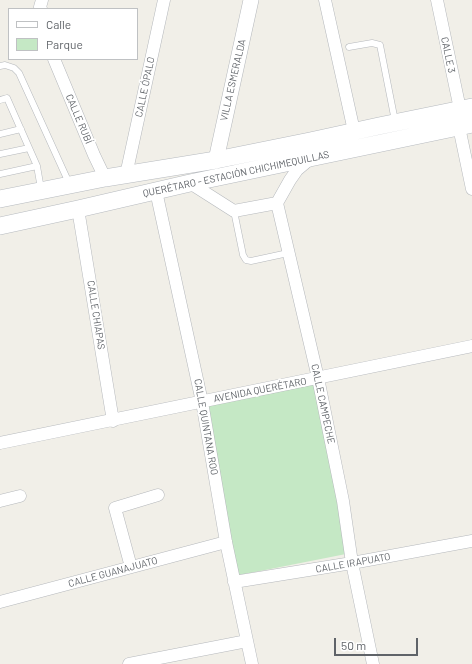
<!DOCTYPE html>
<meta charset="utf-8">
<style>
body{margin:0}
#map{position:relative;width:472px;height:664px;overflow:hidden;background:#f1efe8;font-family:Barlow,sans-serif}
canvas{display:block}
.legend{position:absolute;left:8px;top:8px;width:130px;height:52px;box-sizing:border-box;background:#fff;border:1px solid #bfc1c3;margin:0;padding:5px 7px;list-style:none;font-size:12px;color:#5f6368}
.legend li{display:flex;align-items:center;gap:8px;height:20px}
.legend b{width:20px;border:1px solid #bfc1c3}
.scale{position:absolute;left:334px;top:638px;width:84px;height:18px;box-sizing:border-box;border:2px solid #5f6368;border-top:0;padding-left:5px;font-size:12px;line-height:14px;white-space:nowrap;color:#5f6368;-webkit-text-stroke:3px #fff;paint-order:stroke}
</style>
<div id="map">
<canvas width="472" height="664"></canvas>
<ul class="legend">
<li><b style="height:5px;background:#fff"></b>Calle</li>
<li><b style="height:11px;background:#c5e8c5"></b>Parque</li>
</ul>
<div class="scale">50 m</div>
</div>
<script>
const ctx = document.querySelector('canvas').getContext('2d');
ctx.lineJoin = 'round';
function fillPath(path, color) { ctx.fillStyle = color; ctx.fill(path, 'evenodd'); }
const poly = rows => new Path2D(rows.map(r => 'M' + r).join(''));
function strokePath(path, color, width, dash) { ctx.strokeStyle = color; ctx.lineWidth = width; ctx.lineCap = dash ? 'butt' : 'round'; ctx.setLineDash(dash || []); ctx.stroke(path); }
function drawText(font, color, halo, rows, align = 'center') {
  ctx.font = font + ' Barlow,sans-serif'; ctx.lineWidth = 3.5; ctx.setLineDash([]); ctx.textBaseline = 'middle'; ctx.strokeStyle = halo; ctx.fillStyle = color; for (const [text, x, y, turn = 0] of rows) {
    ctx.save(); ctx.translate(x, y); ctx.rotate((+turn || 0) * Math.PI / 180); ctx.textAlign = isNaN(turn) ? turn : align; if (halo) ctx.strokeText(text, 0, 0); ctx.fillText(text, 0, 0); ctx.restore();
  }
}
fillPath(poly([
 [317,380,351,553,235,576,203,403]
]), '#c5e8c5');
const service = poly([
 [349,47,372,43,380,45,395,121],
 [0,66,5,65,14,68,19,73,69,183],
 [0,100,7,98,37,166,41,189],
 [0,134,21,129],
 [0,154,29,148],
 [0,174,37,166],
 [234,211,243,255,246,260,251,261,288,253]
]);
const minor = poly([
 [325,0,354,131],
 [437,0,460,109],
 [41,9,40,7,42,0],
 [54,59,94,155,105,178],
 [459,127,472,189],
 [310,159,297,170,290,180,277,203,318,378,343,501,352,563,373,664],
 [126,175,164,0],
 [190,183,234,211,277,203],
 [156,191,202,402,226,542,252,664],
 [78,209,113,421],
 [0,443,472,346],
 [0,501,20,496],
 [131,567,115,508,158,495],
 [234,582,352,563,472,541],
 [0,602,226,542],
 [129,664,247,641]
]);
const tertiary = poly([
 [216,160,251,0]
]);
const secondary = poly([
 [0,199,105,178,216,160,310,141,379,126,472,107],
 [0,226,78,209,190,183,472,124]
]);
strokePath(service, '#b5b8bc', 7);
strokePath(minor, '#b5b8bc', 13);
strokePath(tertiary, '#b5b8bc', 16);
strokePath(secondary, '#b6babf', 18);
strokePath(service, '#fff', 6);
strokePath(minor, '#fff', 12);
strokePath(tertiary, '#fff', 15);
strokePath(secondary, '#fff', 17);
drawText('10px', '#5f6368', '#fff', [
 ["CALLE 3",448,55,78],
 ["VILLA ESMERALDA",233,80,-77],
 ["CALLE ÓPALO",145,87,-78],
 ["CALLE RUBÍ",79,119,67],
 ["QUERÉTARO - ESTACIÓN CHICHIMEQUILLAS",236,174,-12],
 ["CALLE CHIAPAS",96,315,81],
 ["AVENIDA QUERÉTARO",260,390,-11],
 ["CALLE CAMPECHE",323,404,78],
 ["CALLE QUINTANA ROO",206,427,80],
 ["CALLE IRAPUATO",353,563,-10],
 ["CALLE GUANAJUATO",113,572,-15]
]);
</script>
